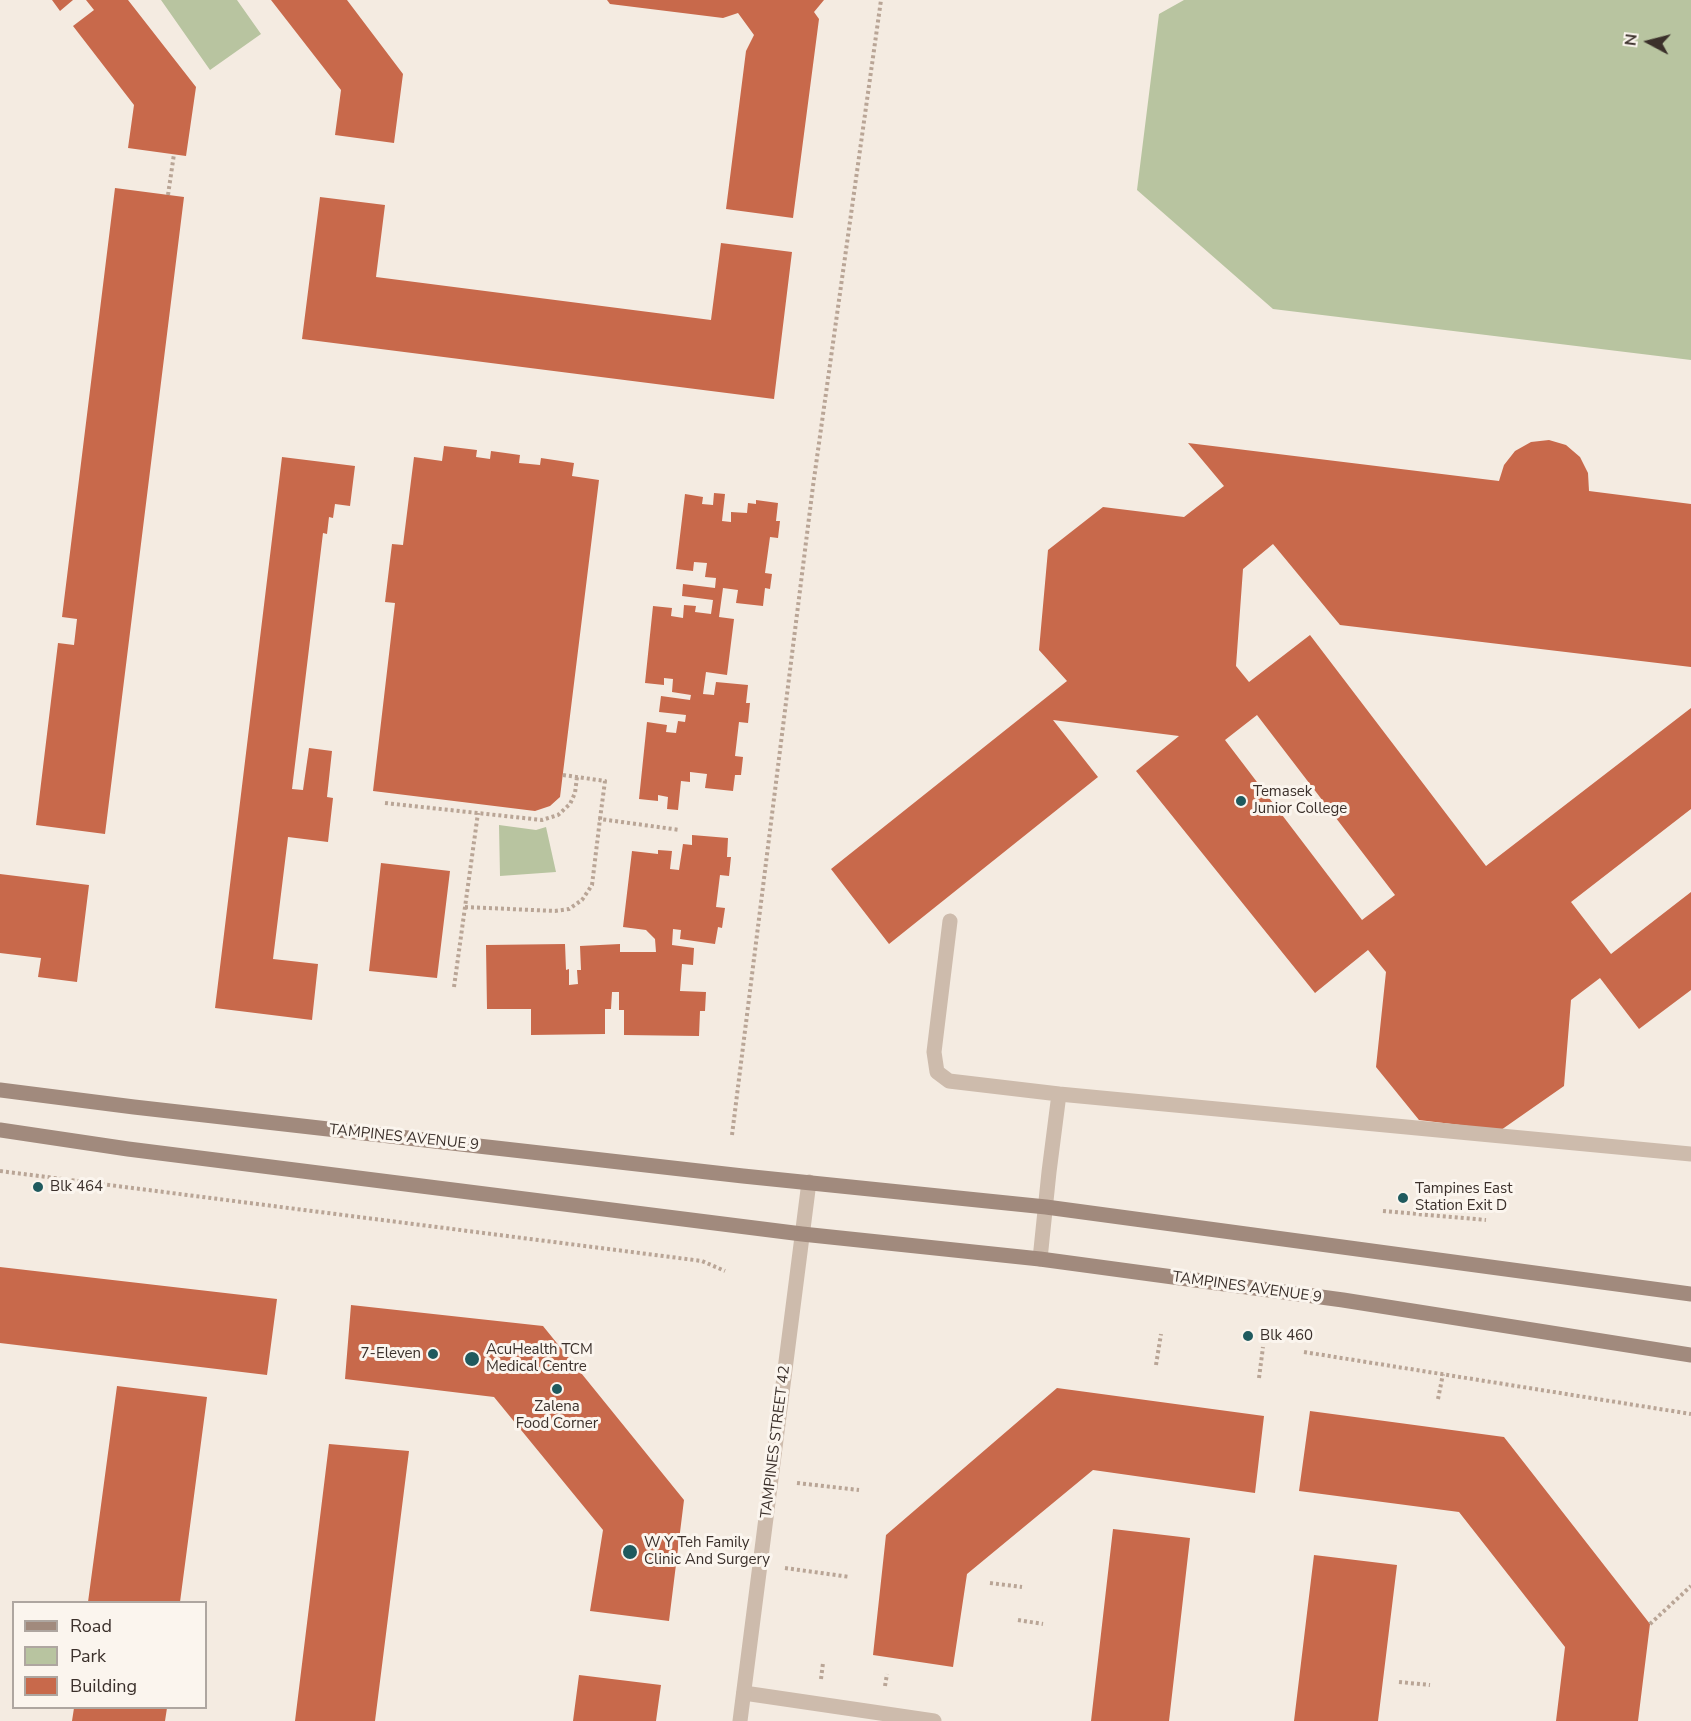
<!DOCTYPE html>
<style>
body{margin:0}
#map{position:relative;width:1691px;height:1721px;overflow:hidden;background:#f4ebe1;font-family:"Nunito Sans",sans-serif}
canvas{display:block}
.legend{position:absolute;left:12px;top:1601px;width:195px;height:108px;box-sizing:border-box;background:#fbf5ee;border:2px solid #aea6a0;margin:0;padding:8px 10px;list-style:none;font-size:18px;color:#3b302b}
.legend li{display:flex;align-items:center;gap:12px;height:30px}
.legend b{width:30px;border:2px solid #aea6a0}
.north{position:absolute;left:1619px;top:12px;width:60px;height:60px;-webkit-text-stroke:4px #fbf5ee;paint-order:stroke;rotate:277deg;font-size:16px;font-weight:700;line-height:24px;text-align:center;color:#3b302b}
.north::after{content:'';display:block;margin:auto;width:21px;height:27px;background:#3b302b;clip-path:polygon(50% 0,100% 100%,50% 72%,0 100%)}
</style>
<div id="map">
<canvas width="1691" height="1721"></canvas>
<ul class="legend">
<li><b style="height:8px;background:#a18a7d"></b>Road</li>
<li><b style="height:16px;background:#b8c4a0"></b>Park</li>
<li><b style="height:16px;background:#c8694b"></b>Building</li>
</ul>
<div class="north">N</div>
</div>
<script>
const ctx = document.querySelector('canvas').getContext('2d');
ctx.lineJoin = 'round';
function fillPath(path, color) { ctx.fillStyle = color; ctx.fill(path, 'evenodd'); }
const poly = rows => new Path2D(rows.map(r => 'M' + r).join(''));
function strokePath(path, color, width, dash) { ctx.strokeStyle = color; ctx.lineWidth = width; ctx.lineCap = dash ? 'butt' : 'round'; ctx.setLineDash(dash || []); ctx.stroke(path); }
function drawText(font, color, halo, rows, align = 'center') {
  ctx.font = font + ' "Nunito Sans",sans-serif'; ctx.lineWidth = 6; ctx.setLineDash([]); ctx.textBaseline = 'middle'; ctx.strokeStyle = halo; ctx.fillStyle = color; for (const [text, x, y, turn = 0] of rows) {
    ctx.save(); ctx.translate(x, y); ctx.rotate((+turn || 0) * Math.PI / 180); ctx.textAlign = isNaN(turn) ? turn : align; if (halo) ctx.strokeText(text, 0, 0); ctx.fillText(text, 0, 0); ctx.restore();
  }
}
fillPath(poly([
 [161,0,237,0,261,34,210,70],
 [1184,0,1691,0,1691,360,1273,309,1137,190,1159,14],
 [499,825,536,830,546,827,556,872,500,876]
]), '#b8c4a0');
fillPath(poly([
 [52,0,73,0,60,11],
 [86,0,128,0,196,87,186,156,128,148,134,105,73,26,94,10],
 [271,0,347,0,403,74,394,143,335,135,341,90],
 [607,0,824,0,814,12,819,19,793,218,726,209,746,51,754,35,738,13,723,18,610,4],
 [115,188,184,197,105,834,36,825,58,643,74,645,77,619,62,617],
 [320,197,385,205,376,277,711,320,721,243,792,252,774,399,302,339],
 [1549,440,1566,445,1580,457,1588,473,1589,491,1691,504,1691,667,1340,625,1273,544,1243,569,1236,666,1249,682,1310,635,1486,866,1691,708,1691,809,1571,902,1611,954,1691,892,1691,990,1639,1029,1600,978,1571,1000,1564,1086,1501,1130,1419,1120,1376,1067,1386,972,1368,950,1315,993,1136,771,1179,736,1053,720,1098,777,889,944,831,869,1067,681,1039,650,1048,550,1103,507,1184,517,1224,486,1188,443,1499,481,1504,465,1515,451,1531,442],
 [1257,715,1395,895,1362,920,1225,740],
 [444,446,477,450,476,457,490,459,491,451,520,455,519,463,540,465,541,458,574,463,572,476,599,480,560,797,550,806,535,811,373,791,395,603,385,602,392,544,403,545,414,457,442,461],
 [282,457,355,466,350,506,335,504,333,518,329,517,327,534,323,533,292,789,303,790,309,748,332,751,327,797,333,798,328,842,288,837,273,959,318,964,312,1020,215,1008],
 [714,493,725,494,722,521,731,522,731,512,747,513,748,503,756,504,756,500,778,503,776,521,780,521,778,538,770,537,765,573,772,574,770,589,765,588,763,606,736,603,738,590,723,588,719,617,734,619,727,675,706,672,703,694,714,695,716,682,748,685,746,703,750,703,748,723,739,722,735,756,743,757,741,775,735,775,733,791,705,788,707,774,690,772,690,782,681,781,678,810,667,809,668,797,658,795,658,801,639,799,647,722,667,725,666,732,676,733,678,721,685,722,686,715,659,712,661,696,690,700,691,695,672,692,673,679,664,678,664,685,645,683,653,606,672,608,671,616,683,618,684,605,696,606,695,612,711,614,713,600,682,596,683,584,715,588,716,578,705,577,707,563,694,562,693,571,676,569,685,494,703,497,702,504,713,505],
 [692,835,728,838,727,857,731,857,729,876,720,875,716,907,725,908,722,928,718,927,715,944,680,939,681,930,673,929,672,945,694,948,693,965,682,964,680,991,706,992,705,1011,700,1011,699,1036,624,1035,624,1010,619,1010,619,992,612,992,611,1009,605,1009,605,1034,531,1035,531,1009,487,1009,486,945,565,944,566,970,569,969,569,985,578,984,577,970,581,970,580,946,620,944,620,952,656,952,655,939,646,930,623,927,632,851,658,854,658,850,672,851,670,869,679,870,683,844,692,845],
 [381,863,450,871,437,978,369,971],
 [0,874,89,885,77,982,38,977,41,958,0,953],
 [0,1267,277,1299,267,1375,0,1343],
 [351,1305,543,1326,684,1500,669,1621,590,1611,603,1530,494,1397,345,1379],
 [117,1386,207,1397,180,1602,88,1602],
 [1057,1388,1264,1416,1255,1493,1093,1470,967,1574,953,1667,873,1655,886,1535],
 [1310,1411,1504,1437,1650,1624,1638,1721,1556,1721,1565,1647,1459,1512,1299,1491],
 [329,1444,409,1451,375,1721,295,1721],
 [1113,1529,1190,1538,1169,1721,1091,1721],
 [1314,1555,1397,1565,1378,1721,1294,1721],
 [579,1675,661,1685,656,1721,573,1721],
 [74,1708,167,1708,165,1721,72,1721]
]), '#c8694b');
strokePath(poly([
 [168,195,174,154],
 [563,775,605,781,600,819,680,830],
 [385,803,542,820,558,815,570,804,575,793,577,777],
 [465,907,555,911,569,909,582,900,592,885,600,819],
 [454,987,478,813],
 [732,1135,813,486,881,0],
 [0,1171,702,1261,725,1271],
 [1383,1211,1486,1220],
 [1304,1352,1691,1414],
 [1156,1365,1161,1334],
 [1259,1378,1263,1347],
 [1438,1399,1443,1374],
 [797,1483,859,1490],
 [785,1568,850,1577],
 [990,1583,1022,1587],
 [1018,1620,1043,1624],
 [1650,1624,1691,1586],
 [821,1679,823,1663],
 [1399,1682,1430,1685],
 [885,1686,887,1674]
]), '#b9a596', 4, [3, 3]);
strokePath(poly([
 [950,921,934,1052,937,1072,949,1081,1059,1094,1691,1154],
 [1040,1259,1049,1172,1059,1094],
 [744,1693,934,1721]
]), '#cdbbac', 15);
strokePath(poly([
 [740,1721,809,1182]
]), '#cdbbac', 15);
strokePath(poly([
 [0,1090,134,1107,743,1176,1046,1207,1691,1294],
 [0,1130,128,1149,802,1234,1040,1259,1343,1300,1691,1355]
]), '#a18a7d', 15);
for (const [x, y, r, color] of [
 [1241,801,6,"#1f5a5e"],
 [38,1187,6,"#1f5a5e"],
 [1403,1198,6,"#1f5a5e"],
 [1248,1336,6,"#1f5a5e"],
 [433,1354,6,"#1f5a5e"],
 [472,1359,8,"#1f5a5e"],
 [557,1389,6,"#1f5a5e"],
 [630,1552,8,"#1f5a5e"]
]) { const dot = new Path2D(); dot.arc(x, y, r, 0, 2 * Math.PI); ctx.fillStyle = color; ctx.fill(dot); strokePath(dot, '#fbf5ee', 2); }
drawText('15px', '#3b302b', '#fbf5ee', [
 ["Temasek",1253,792],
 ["Junior College",1253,809],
 ["Blk 464",50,1187],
 ["Tampines East",1415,1189],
 ["Station Exit D",1415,1206],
 ["Blk 460",1260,1336],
 ["AcuHealth TCM",486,1350],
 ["Medical Centre",486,1367],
 ["7-Eleven",421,1354,"right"],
 ["Zalena",557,1407,"center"],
 ["Food Corner",557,1424,"center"],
 ["W Y Teh Family",644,1543],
 ["Clinic And Surgery",644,1560]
], 'left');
drawText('15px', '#3b302b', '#fbf5ee', [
 ["TAMPINES AVENUE 9",404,1138,6],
 ["TAMPINES AVENUE 9",1247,1288,8],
 ["TAMPINES STREET 42",776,1442,-83]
]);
</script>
